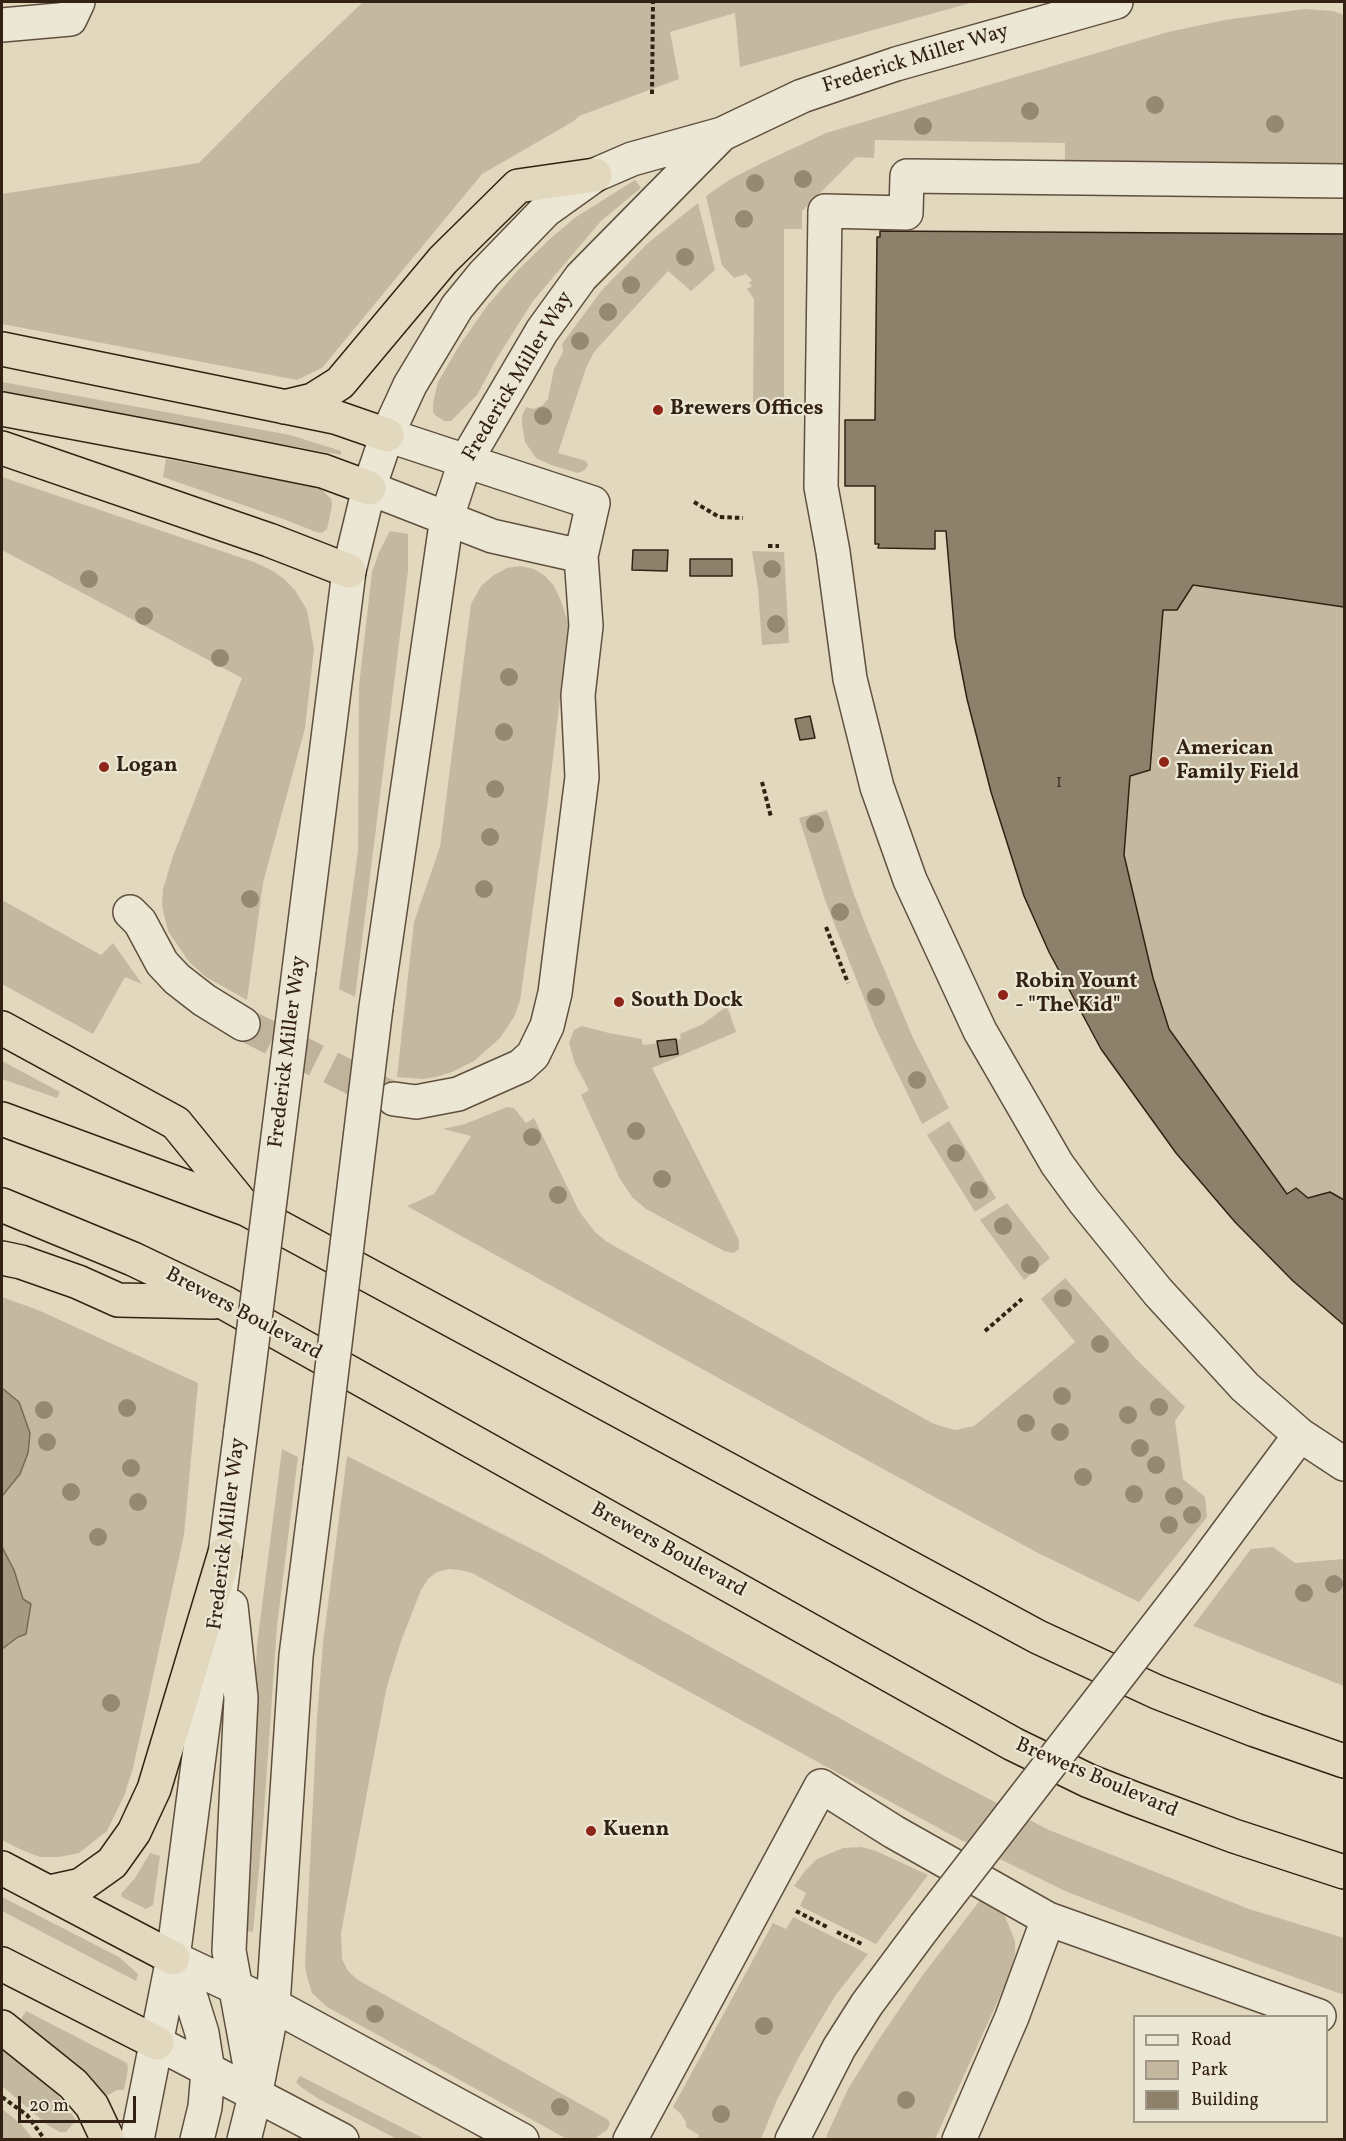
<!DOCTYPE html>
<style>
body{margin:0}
#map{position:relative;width:1346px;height:2141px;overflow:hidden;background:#e2d8bd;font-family:Vollkorn,serif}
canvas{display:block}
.frame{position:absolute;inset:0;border:3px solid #332213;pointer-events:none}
.legend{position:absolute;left:1133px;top:2015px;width:195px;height:108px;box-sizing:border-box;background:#ece6d4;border:2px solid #a29887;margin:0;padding:8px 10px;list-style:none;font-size:18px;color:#332213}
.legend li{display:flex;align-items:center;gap:12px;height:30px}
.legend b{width:30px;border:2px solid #a29887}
.scale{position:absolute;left:18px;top:2096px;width:118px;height:27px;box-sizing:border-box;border:3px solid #332213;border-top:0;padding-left:8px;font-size:18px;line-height:21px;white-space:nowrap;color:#332213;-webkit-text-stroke:4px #ece6d4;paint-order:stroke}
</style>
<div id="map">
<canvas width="1346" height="2141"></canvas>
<div class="frame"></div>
<ul class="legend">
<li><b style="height:8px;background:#ece6d4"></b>Road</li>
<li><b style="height:16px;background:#c4b9a0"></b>Park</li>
<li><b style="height:16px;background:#8e816b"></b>Building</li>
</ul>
<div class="scale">20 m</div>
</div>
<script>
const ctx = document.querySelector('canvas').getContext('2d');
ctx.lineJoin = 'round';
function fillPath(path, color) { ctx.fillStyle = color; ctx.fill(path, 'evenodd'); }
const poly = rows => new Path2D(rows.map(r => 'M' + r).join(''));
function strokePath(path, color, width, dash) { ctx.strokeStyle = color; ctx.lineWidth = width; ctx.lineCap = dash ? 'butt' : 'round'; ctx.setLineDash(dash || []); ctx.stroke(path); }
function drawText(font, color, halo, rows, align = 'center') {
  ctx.font = font + ' Vollkorn,serif'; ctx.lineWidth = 4.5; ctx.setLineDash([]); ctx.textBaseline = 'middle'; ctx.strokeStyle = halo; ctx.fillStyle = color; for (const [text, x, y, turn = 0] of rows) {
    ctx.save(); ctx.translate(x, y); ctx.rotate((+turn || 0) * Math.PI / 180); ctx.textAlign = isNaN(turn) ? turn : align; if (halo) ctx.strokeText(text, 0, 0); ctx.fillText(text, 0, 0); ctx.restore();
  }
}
fillPath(poly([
 [363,2,974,2,740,67,735,13,670,32,679,79,579,116,574,121,482,174,322,368,297,380,2,324,2,194,199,163,281,80],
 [1304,9,1333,11,1344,15,1344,166,1065,164,1065,143,875,140,874,158,856,157,802,211,802,229,784,229,784,401,753,402,754,299,747,289,752,286,749,283,752,280,746,274,734,278,722,265,706,196,729,180,764,162,826,133,1168,32,1225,20],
 [635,180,641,188,601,221,533,301,497,358,477,395,451,421,445,421,436,416,433,412,433,403,438,382,459,346,487,306,518,270,551,238,576,217],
 [698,203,715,270,691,291,668,271,594,352,586,368,558,453,586,461,588,465,585,470,578,473,551,465,536,458,525,442,522,425,522,416,526,407,534,409,543,405,548,399,554,369,563,352,562,344,602,290,648,243],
 [880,231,1344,234,1344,1325,1293,1281,1235,1222,1176,1153,1101,1049,1049,952,1024,896,991,792,967,699,955,637,946,531,935,531,935,549,878,548,878,544,875,544,875,486,845,486,875,420,877,237,880,237],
 [2,382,290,435,341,451,341,455,2,393],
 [166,459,320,488,331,499,332,506,327,529,322,533,316,532,286,520,163,477],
 [2,477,254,562,271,570,283,578,295,590,307,610,314,649,305,728,263,883,247,1000,206,977,189,962,168,931,162,906,163,889,173,856,242,678,2,550],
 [390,531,408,534,408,571,355,997,339,989,358,851,359,686,372,572,379,552],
 [752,551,784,552,789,643,762,645,758,589],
 [520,566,534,569,545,576,554,586,561,601,568,623,568,632,547,808,520,1001,514,1017,500,1038,474,1061,452,1072,436,1077,423,1079,397,1077,414,922,440,847,471,604,481,586,494,575,507,568],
 [827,810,853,892,868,931,913,1038,949,1108,922,1124,876,1029,825,900,799,818],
 [2,900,101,955,113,943,142,984,125,977,93,1034,2,984],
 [727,1006,736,1032,652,1068,739,1240,739,1249,733,1253,724,1251,646,1209,632,1197,620,1179,581,1095,589,1090,575,1064,569,1043,574,1030,582,1026,609,1033,642,1039,642,1043,644,1045,658,1043,660,1057,677,1055,676,1040,681,1039,680,1034,703,1024],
 [2,1061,60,1092,57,1098,2,1079],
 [507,1107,514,1108,526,1123,534,1118,579,1211,595,1232,607,1242,932,1423,944,1427,955,1430,974,1426,1075,1342,1041,1299,1065,1278,1135,1358,1185,1407,1175,1421,1183,1479,1205,1497,1207,1517,1139,1602,1038,1553,885,1470,407,1206,434,1194,471,1136,443,1129,465,1124],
 [949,1121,996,1198,975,1212,927,1135],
 [1007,1203,1050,1258,1024,1280,980,1220],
 [2,1297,38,1310,198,1383,184,1535,133,1768,124,1796,107,1831,79,1853,59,1857,40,1857,24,1851,2,1840,2,1649,18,1637,23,1599,14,1570,2,1547,2,1496,20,1474,19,1402,2,1388],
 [282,1449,298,1457,277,1626,263,1826,253,1932,244,1931,257,1645],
 [347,1456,538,1552,939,1773,1049,1830,1249,1909,1344,1938,1344,1995,1186,1938,1065,1891,955,1837,472,1573,460,1570,449,1569,437,1572,428,1579,421,1590,401,1641,386,1690,341,1933,342,1959,348,1971,358,1980,607,2119,610,2123,607,2130,594,2139,567,2139,327,2007,312,1993,307,1977,305,1966,317,1718,323,1643],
 [1273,1547,1295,1563,1344,1559,1344,1686,1193,1626,1251,1549],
 [861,1847,876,1851,928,1875,876,1944,800,1906,806,1893,794,1886,805,1871,817,1859,843,1848],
 [150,1853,160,1856,153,1905,146,1909,122,1897,121,1894,135,1878],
 [2,1897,119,1957,138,1974,136,1981,2,1911],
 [981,1899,1004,1914,1015,1941,1015,1954,1011,1972,935,2139,832,2140,826,2137,848,2089,877,2042,922,1976],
 [793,1917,868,1954,835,1996,800,2055,776,2102,761,2139,697,2139,699,2135,686,2127,686,2122,681,2114,673,2107,773,1923,786,1929],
 [26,2011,127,2063,128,2069,124,2090,117,2090,105,2097,73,2062,21,2019],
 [2,2046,54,2090,76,2120,66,2132,60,2132,49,2126,2,2086],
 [300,2076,425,2139,397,2139,319,2099,301,2087,296,2082],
 [2,2109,21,2124,33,2139,2,2139]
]), '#c4b9a0');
const water = poly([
 [2,1388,19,1402,30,1433,28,1453,20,1474,2,1496,2,1388],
 [2,1547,14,1570,23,1599,31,1604,26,1634,18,1637,2,1649,2,1547]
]);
fillPath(water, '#a69a83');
strokePath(water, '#786a56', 1.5);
const building = poly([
 [880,231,1344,234,1344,607,1193,585,1177,610,1163,610,1150,770,1130,776,1124,855,1153,978,1169,1029,1287,1194,1296,1188,1308,1198,1330,1192,1344,1200,1344,1325,1293,1281,1235,1222,1176,1153,1101,1049,1049,952,1024,896,991,792,967,699,955,637,946,531,935,531,935,549,878,548,879,544,875,544,875,486,845,486,845,420,875,420,877,237,880,237,880,231],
 [633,550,668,550,667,571,632,570,633,550],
 [690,559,732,559,732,576,690,576,690,559],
 [810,716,815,738,800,740,795,719,810,716],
 [676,1039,678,1054,660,1057,657,1041,676,1039]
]);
fillPath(building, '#8e816b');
strokePath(building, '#332213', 1.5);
strokePath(poly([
 [243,1024,390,1097]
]), '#bfb49b', 33, [33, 16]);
const minor = poly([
 [2,25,70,19,78,2],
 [1344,181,907,176,906,213,825,211,821,487,833,552,850,679,877,787,910,880,980,1031,1057,1164,1084,1201,1158,1292,1245,1387,1300,1435,1344,1464],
 [387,435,593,503,581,556,586,626,578,695,582,777,555,993,547,1026,533,1055,521,1066,458,1094,416,1102,394,1099],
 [369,488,492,536,581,556],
 [130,912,140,922,162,963,177,979,204,1000,243,1024],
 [299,970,349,571,369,488,387,435,410,385,457,307,484,274,546,210,595,175,632,159,722,134,802,96,896,64,1116,2],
 [376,1007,447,517,465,462,542,331,581,277,721,135],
 [1194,1578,1300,1435],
 [231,1606,241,1698,229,1951,252,2077],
 [173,1958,273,2005,522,2140],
 [173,1958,192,2001,202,2033,208,2071,205,2107,197,2140],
 [157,2043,342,2140],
 [137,2140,173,1958,241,1430],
 [244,2140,255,2096,273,2005,296,1656,320,1467],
 [630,2140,821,1786,894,1832,1048,1919,1319,2016],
 [792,2140,839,2048,867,2004,925,1926],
 [959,2140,1012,2017,1048,1919]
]);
const highway = poly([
 [2,349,335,417,387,435],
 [284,407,313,400,340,383,443,260,518,186,595,175],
 [2,409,178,442,323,471,369,488],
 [2,448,269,540,349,571],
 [2,1028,176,1123,245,1208],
 [2,1119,246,1209,1038,1637,1157,1692,1255,1730,1344,1761],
 [2,1205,133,1259,225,1303,1013,1744,1089,1781,1135,1799,1234,1836,1344,1872],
 [2,1258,21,1262,78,1282,118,1300,214,1302],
 [2,1868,173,1958],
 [49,1892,81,1885,112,1863,134,1832,154,1789,225,1553],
 [2,1964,157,2043],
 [2,2027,73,2084,92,2106,108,2140]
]);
strokePath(minor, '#5f503e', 36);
strokePath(highway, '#332213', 36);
strokePath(poly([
 [652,94,653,2],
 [694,502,719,517,743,518],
 [768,546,779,546],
 [762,782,771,817],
 [826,927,848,983],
 [985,1331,1022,1299],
 [796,1911,829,1928],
 [837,1932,864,1945],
 [2,2097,27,2115,45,2140]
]), '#332213', 4, [4.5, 3]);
strokePath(minor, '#ece6d4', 33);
strokePath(highway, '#e2d8bd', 33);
const minorBridge = poly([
 [241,1430,299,970],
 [320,1467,376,1007],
 [925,1926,1194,1578]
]);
strokePath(minorBridge, '#5f503e', 36, []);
strokePath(minorBridge, '#ece6d4', 33);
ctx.fillStyle = '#968973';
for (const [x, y] of [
 [1155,105],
 [1030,111],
 [1275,124],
 [923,126],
 [803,179],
 [755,183],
 [744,219],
 [685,257],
 [631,285],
 [608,312],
 [580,341],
 [543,416],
 [772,569],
 [89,579],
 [144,616],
 [776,624],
 [220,658],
 [509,677],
 [504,732],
 [495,789],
 [815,824],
 [490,837],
 [484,889],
 [250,899],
 [840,912],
 [876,997],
 [917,1080],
 [636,1131],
 [532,1137],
 [956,1153],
 [662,1179],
 [979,1190],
 [558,1195],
 [1003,1226],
 [1030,1265],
 [1063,1298],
 [1100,1344],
 [1062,1396],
 [1159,1407],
 [127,1408],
 [44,1410],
 [1128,1415],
 [1026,1423],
 [1060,1432],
 [47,1442],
 [1140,1448],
 [1156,1465],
 [131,1468],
 [1083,1477],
 [71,1492],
 [1134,1494],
 [1174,1496],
 [138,1502],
 [1192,1515],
 [1169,1525],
 [98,1537],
 [1334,1584],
 [1304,1593],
 [111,1703],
 [375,2014],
 [764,2026],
 [906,2100],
 [560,2107],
 [721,2114]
]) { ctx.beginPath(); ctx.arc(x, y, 9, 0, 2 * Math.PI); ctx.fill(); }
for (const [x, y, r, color] of [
 [658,410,6,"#8f2418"],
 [1164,762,6,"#8f2418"],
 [104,767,6,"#8f2418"],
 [1003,995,6,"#8f2418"],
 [619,1002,6,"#8f2418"],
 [591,1831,6,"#8f2418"]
]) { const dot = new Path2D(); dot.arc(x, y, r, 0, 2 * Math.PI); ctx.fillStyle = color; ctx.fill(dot); strokePath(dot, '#ece6d4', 2); }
drawText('18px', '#4a3a29', null, [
 ["1",1059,784]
]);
drawText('21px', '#332213', '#ece6d4', [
 ["Frederick Miller Way",916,60,-17],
 ["Frederick Miller Way",519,377,-59],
 ["Frederick Miller Way",289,1052,-83],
 ["Brewers Boulevard",243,1315,28],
 ["Frederick Miller Way",228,1534,-83],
 ["Brewers Boulevard",668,1551,29],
 ["Brewers Boulevard",1096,1779,23]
]);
drawText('bold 21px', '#332213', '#ece6d4', [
 ["Brewers Offices",670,410],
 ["American",1176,750],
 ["Family Field",1176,774],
 ["Logan",116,767],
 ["Robin Yount",1015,983],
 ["- \"The Kid\"",1015,1007],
 ["South Dock",631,1002],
 ["Kuenn",603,1831]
], 'left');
</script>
